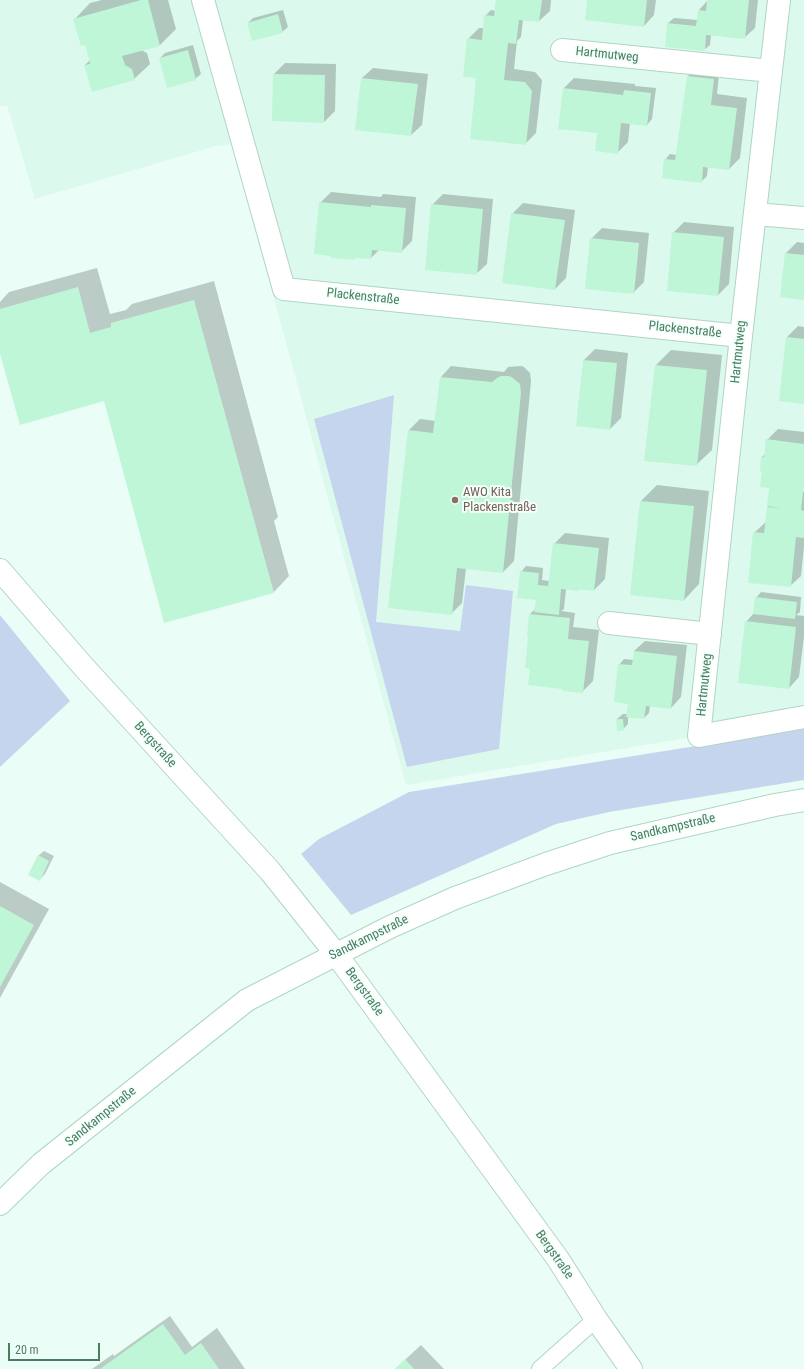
<!DOCTYPE html>
<meta charset="utf-8">
<style>
body{margin:0}
#map{position:relative;width:804px;height:1369px;overflow:hidden;background:#eafef7;font-family:"Roboto Condensed",sans-serif}
canvas{display:block}
.scale{position:absolute;left:8px;top:1343px;width:92px;height:18px;box-sizing:border-box;border:2px solid #4a7d5e;border-top:0;padding-left:5px;font-size:12px;line-height:14px;white-space:nowrap;color:#4a7d5e;-webkit-text-stroke:3px #f2fffb;paint-order:stroke}
</style>
<div id="map">
<canvas width="804" height="1369"></canvas>
<div class="scale">20 m</div>
</div>
<script>
const ctx = document.querySelector('canvas').getContext('2d');
ctx.lineJoin = 'round';
function fillPath(path, color) { ctx.fillStyle = color; ctx.fill(path, 'evenodd'); }
const poly = rows => new Path2D(rows.map(r => 'M' + r).join(''));
function strokePath(path, color, width, dash) { ctx.strokeStyle = color; ctx.lineWidth = width; ctx.lineCap = dash ? 'butt' : 'round'; ctx.setLineDash(dash || []); ctx.stroke(path); }
function drawText(font, color, halo, rows, align = 'center') {
  ctx.font = font + ' "Roboto Condensed",sans-serif'; ctx.lineWidth = 4; ctx.setLineDash([]); ctx.textBaseline = 'middle'; ctx.strokeStyle = halo; ctx.fillStyle = color; for (const [text, x, y, turn = 0] of rows) {
    ctx.save(); ctx.translate(x, y); ctx.rotate((+turn || 0) * Math.PI / 180); ctx.textAlign = isNaN(turn) ? turn : align; if (halo) ctx.strokeText(text, 0, 0); ctx.fillText(text, 0, 0); ctx.restore();
  }
}
fillPath(poly([
 [0,0,804,0,804,717,699,736,406,785,232,144,216,146,35,199,7,105,0,107]
]), '#dbf9ed');
fillPath(poly([
 [394,395,376,622,460,631,466,585,513,591,499,749,407,767,314,419],
 [0,615,70,701,0,767],
 [804,728,804,780,609,812,556,824,351,915,301,854,319,839,409,792,702,745]
]), '#c6d5ee');
fillPath(poly([
 [102,0,168,0,176,29,160,45,141,50,147,53,150,64,134,79,85,65,90,60,86,46,75,19,90,3],
 [497,0,551,0,550,11,539,21,523,20,521,37,517,41,514,69,535,72,542,80,536,133,525,144,477,77,468,39,479,28,484,28,485,16,491,10,496,11],
 [588,0,656,0,654,15,644,26],
 [708,0,758,0,755,28,744,38,711,35,710,45,704,50,668,23,674,18,698,20,699,10],
 [283,10,288,27,282,32,248,23,253,18],
 [193,45,201,74,195,79,160,58,165,53],
 [285,63,336,64,335,111,324,122,273,120,274,74],
 [373,68,428,74,422,125,411,135,362,78],
 [693,71,719,74,717,94,747,98,740,158,729,169,708,166,707,176,701,182,665,160,670,154,677,155,688,76],
 [574,78,635,84,635,86,656,88,652,119,647,125,630,123,628,142,617,153,598,132,564,88],
 [331,192,381,197,383,194,416,197,412,241,401,252,379,250,371,258,356,257,354,259,320,203],
 [443,194,493,199,487,264,476,274,432,205],
 [523,203,575,210,566,278,555,289,512,214],
 [684,222,734,227,729,284,718,295,673,233],
 [602,228,649,233,644,282,633,293,591,239],
 [797,242,804,243,804,298,786,253],
 [97,268,110,314,126,310,132,304,214,281,278,517,274,521,289,576,274,592,104,400,0,350,0,302,9,292],
 [798,326,804,327,804,403,787,337],
 [595,349,628,353,621,418,610,429,577,425,584,360],
 [671,350,722,355,712,450,696,465,656,365],
 [451,366,504,372,508,367,521,366,524,367,530,373,531,381,514,561,503,572,466,568,462,603,451,614,409,430,420,419,436,421,441,377],
 [778,429,804,432,804,547,801,576,790,586,754,533,766,522,770,488,763,471,762,457,765,454,767,440],
 [657,485,709,491,699,584,684,600,641,501],
 [565,533,609,538,605,579,594,590,580,589,578,590,566,589,564,609,561,611,575,613,573,627,599,630,593,681,582,692,563,688,531,668,530,634,528,633,530,614,535,609,537,600,521,572,526,566,543,568,542,580,550,581,554,544],
 [761,592,801,597,800,612,796,615,804,616,804,637,799,677,789,688,746,622,754,613,756,598],
 [645,641,687,645,681,697,671,708,650,705,649,713,644,718,628,717,628,724,623,729,617,719,623,714,628,714,629,703,619,665,624,659,634,660,634,651],
 [44,851,54,856,45,874,40,879,38,856],
 [0,882,49,909,0,998],
 [170,1316,192,1347,217,1328,245,1369,92,1369,113,1354,114,1356],
 [421,1345,444,1369,395,1369]
]), '#0003');
fillPath(poly([
 [141,0,148,0,160,46,122,56,125,65,132,69,135,80,92,92,84,65,90,64,86,47,85,47,84,45,81,46,73,19],
 [496,0,542,0,539,22,519,20,516,44,508,43,504,80,525,82,532,91,526,145,470,139,476,78,463,77,467,38,482,40,484,15,494,16],
 [587,0,647,0,644,27,585,20],
 [707,0,749,0,745,39,706,35,705,51,665,47,667,23,696,26,698,10,706,11],
 [278,14,283,33,252,41,247,23],
 [188,50,196,80,167,88,159,58],
 [273,74,325,75,324,123,272,121],
 [687,76,714,79,711,105,737,108,729,170,703,167,702,183,662,178,664,159,675,160],
 [361,78,418,84,411,136,355,130],
 [563,88,623,95,624,90,651,93,647,126,621,123,618,154,595,151,597,133,558,129],
 [319,202,371,207,371,205,406,208,402,253,372,250,371,259,355,258,354,260,331,258,331,256,314,254],
 [431,204,483,209,477,275,425,270],
 [511,213,565,220,555,290,502,283],
 [672,232,724,237,718,296,667,291],
 [590,238,639,243,634,294,585,289],
 [785,253,804,255,804,300,780,297],
 [78,287,90,333,111,327,111,323,194,300,274,593,164,623,104,401,20,425,0,354,0,309],
 [786,337,804,339,804,404,779,401],
 [583,360,617,363,610,430,576,426],
 [655,365,707,370,697,466,644,461],
 [501,376,509,376,513,378,520,384,521,393,503,573,457,568,452,615,388,608,408,430,433,433,440,377,492,382,497,378],
 [766,439,804,444,804,492,803,492,801,510,804,511,804,538,796,537,791,587,748,583,753,532,764,533,767,507,781,508,767,506,769,488,760,487,762,472,760,471,761,457,764,457],
 [640,501,694,506,684,601,630,595],
 [553,543,599,548,594,591,579,589,579,591,561,589,559,615,534,612,536,600,517,598,520,571,539,573,538,585,548,586],
 [755,597,797,602,795,619,753,614],
 [529,614,570,618,568,639,589,641,583,693,562,691,562,689,528,685,530,669,525,668,528,636,527,636],
 [745,621,796,627,789,689,738,683],
 [634,651,677,656,671,709,646,706,644,719,626,717,628,704,614,702,618,664,632,665],
 [616,719,623,719,624,730,617,731],
 [38,855,49,861,40,881,28,875],
 [0,906,34,925,0,987],
 [163,1324,185,1355,201,1343,219,1369,100,1369],
 [405,1359,414,1369,395,1369]
]), '#bff6d7');
const lane = poly([
 [540,1369,596,1319]
]);
const street = poly([
 [203,0,284,289,741,336],
 [779,0,741,336,699,736,804,717],
 [562,50,771,71],
 [755,214,804,218],
 [0,570,82,665,270,871,336,954,558,1259,596,1319,631,1369],
 [609,623,710,634]
]);
const secondary = poly([
 [0,1204,41,1164,247,1000,390,927,455,898,546,864,610,843,775,805,804,800]
]);
strokePath(lane, '#b1d5c2', 18);
strokePath(street, '#b1d5c2', 24);
strokePath(secondary, '#add8c2', 24);
strokePath(lane, '#fff', 16);
strokePath(street, '#fff', 22);
strokePath(secondary, '#fff', 22);
for (const [x, y, r, color] of [
 [455,500,4,"#8d6e63"]
]) { const dot = new Path2D(); dot.arc(x, y, r, 0, 2 * Math.PI); ctx.fillStyle = color; ctx.fill(dot); strokePath(dot, '#f2fffb', 1.5); }
drawText('13px', '#4a7d5e', '#f2fffb', [
 ["Hartmutweg",607,55,6],
 ["Plackenstraße",363,297,6],
 ["Plackenstraße",685,330,6],
 ["Hartmutweg",739,352,-84],
 ["Hartmutweg",705,685,-84],
 ["Bergstraße",155,745,48],
 ["Sandkampstraße",673,828,-13],
 ["Sandkampstraße",369,938,-26],
 ["Bergstraße",364,992,54],
 ["Sandkampstraße",101,1117,-39],
 ["Bergstraße",554,1255,55]
]);
drawText('13px', '#785e54', '#f2fffb', [
 ["AWO Kita",463,493],
 ["Plackenstraße",463,508]
], 'left');
</script>
